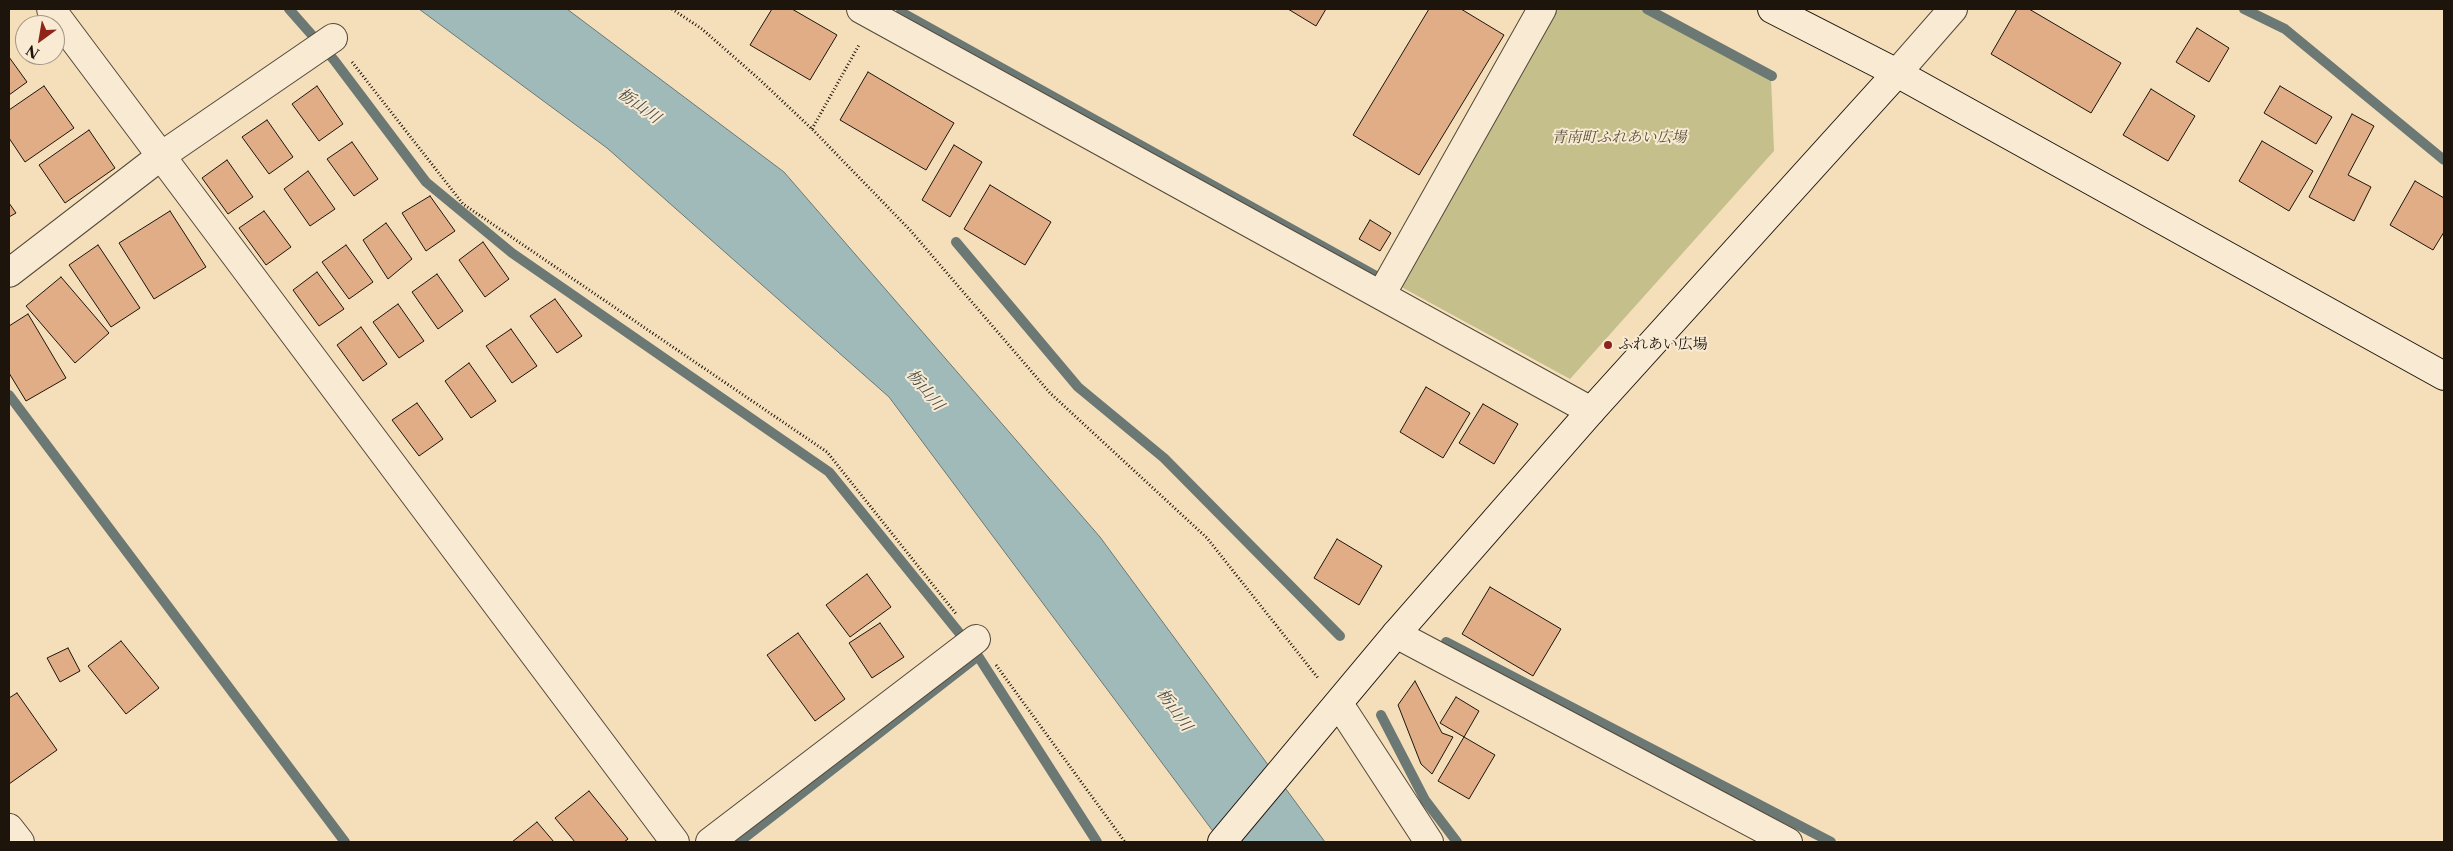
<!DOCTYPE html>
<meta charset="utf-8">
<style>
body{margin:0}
#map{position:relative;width:2453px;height:851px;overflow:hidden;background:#f5dfbb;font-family:"Libre Caslon Text",serif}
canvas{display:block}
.frame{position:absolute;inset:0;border:10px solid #1d150c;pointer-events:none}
.north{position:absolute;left:15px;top:15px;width:50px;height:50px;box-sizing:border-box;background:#f8ead3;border:1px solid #a09583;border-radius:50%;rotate:212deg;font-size:14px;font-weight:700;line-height:20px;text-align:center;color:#1d150c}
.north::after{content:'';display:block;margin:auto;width:18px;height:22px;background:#8f2418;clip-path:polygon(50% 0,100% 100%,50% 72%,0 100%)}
</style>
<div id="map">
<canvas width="2453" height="851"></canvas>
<div class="frame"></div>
<div class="north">N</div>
</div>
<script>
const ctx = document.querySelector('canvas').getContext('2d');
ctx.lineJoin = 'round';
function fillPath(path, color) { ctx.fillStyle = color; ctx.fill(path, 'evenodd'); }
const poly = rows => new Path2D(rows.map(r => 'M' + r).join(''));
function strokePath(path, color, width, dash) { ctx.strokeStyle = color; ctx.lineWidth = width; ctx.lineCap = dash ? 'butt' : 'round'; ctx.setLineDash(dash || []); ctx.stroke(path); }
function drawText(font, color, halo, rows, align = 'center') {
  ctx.font = font + ' "Libre Caslon Text","Noto Serif JP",serif'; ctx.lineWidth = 4; ctx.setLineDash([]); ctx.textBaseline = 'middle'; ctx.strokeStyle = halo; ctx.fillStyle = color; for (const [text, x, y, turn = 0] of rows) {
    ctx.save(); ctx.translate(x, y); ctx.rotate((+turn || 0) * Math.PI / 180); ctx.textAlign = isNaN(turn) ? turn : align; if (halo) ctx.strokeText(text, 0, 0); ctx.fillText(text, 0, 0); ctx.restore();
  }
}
fillPath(poly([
 [1550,9,1643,9,1771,78,1774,151,1570,379,1394,283]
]), '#c4bf8b');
const water = poly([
 [419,9,567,9,784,172,1100,537,1325,842,1221,842,889,397,607,148,419,9]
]);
fillPath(water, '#9fbab9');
strokePath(water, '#6b7874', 1);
strokePath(poly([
 [289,9,334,60,426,182,512,253,829,472,978,656,739,842],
 [1647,9,1772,76],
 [2244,9,2285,29,2444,160],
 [901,12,1378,277],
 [956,242,1078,387,1164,458,1340,636],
 [9,395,345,842],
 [1446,642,1831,842],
 [978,656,1097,842],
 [1381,715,1425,800,1457,842]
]), '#6b7874', 10);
const building = poly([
 [772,9,792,9,837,35,810,80,750,45,772,9],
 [1288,9,1326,9,1316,26,1288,9],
 [1429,9,1461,9,1504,35,1419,175,1353,135,1429,9],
 [2017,9,2029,9,2121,63,2091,113,1991,54,2017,9],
 [2197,28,2229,48,2209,82,2176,62,2197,28],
 [9,57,27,82,9,95,9,57],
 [868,72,954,123,926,170,840,120,868,72],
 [44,86,74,128,25,162,9,138,9,110,44,86],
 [317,86,343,124,319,141,292,104,317,86],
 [2280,86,2332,117,2316,144,2264,113,2280,86],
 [2151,89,2195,116,2168,161,2123,135,2151,89],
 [2352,114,2374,126,2348,175,2371,187,2354,221,2309,197,2352,114],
 [267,120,293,157,269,174,242,137,267,120],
 [89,130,115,168,65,203,39,165,89,130],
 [2262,141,2313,171,2289,211,2239,181,2262,141],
 [352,142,378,179,354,196,327,159,352,142],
 [954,145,982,162,950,217,922,200,954,145],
 [227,160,253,197,228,214,202,178,227,160],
 [308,171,335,209,310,226,284,189,308,171],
 [2415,181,2444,198,2444,232,2433,250,2390,225,2415,181],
 [990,185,1051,222,1025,265,964,229,990,185],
 [430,196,455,231,426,251,402,213,430,196],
 [9,203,16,213,9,217,9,203],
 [170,211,206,267,154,299,119,243,170,211],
 [264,211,291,247,266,265,239,228,264,211],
 [1370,220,1391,233,1380,251,1359,239,1370,220],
 [386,223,412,259,388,279,363,240,386,223],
 [483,242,509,279,485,297,459,260,483,242],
 [98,245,140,308,111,327,69,265,98,245],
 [346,245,373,282,349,299,322,262,346,245],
 [317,272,344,309,319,326,293,290,317,272],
 [437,274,463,311,438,329,412,292,437,274],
 [61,277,109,333,75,363,26,306,61,277],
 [555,299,582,336,557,353,530,316,555,299],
 [398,304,424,341,399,358,373,322,398,304],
 [28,314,66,378,26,401,9,373,9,326,28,314],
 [361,327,387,364,363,381,337,345,361,327],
 [511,329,537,366,512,383,486,346,511,329],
 [469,363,496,401,471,418,445,381,469,363],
 [1426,387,1470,413,1443,458,1400,432,1426,387],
 [417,403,443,439,419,456,392,420,417,403],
 [1483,404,1518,424,1494,464,1459,443,1483,404],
 [1337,539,1382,566,1359,605,1314,578,1337,539],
 [867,574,891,607,850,637,826,605,867,574],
 [1490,587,1561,629,1533,676,1462,634,1490,587],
 [880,623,904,657,872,678,849,643,880,623],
 [798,633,845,699,815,721,767,655,798,633],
 [121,641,159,688,126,714,88,666,121,641],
 [68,648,80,671,60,682,47,658,68,648],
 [1415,681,1442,733,1453,737,1432,774,1421,764,1398,705,1415,681],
 [17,693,57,750,9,784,9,698,17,693],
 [1456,697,1479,711,1464,737,1440,723,1456,697],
 [1464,737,1495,755,1469,799,1438,781,1464,737],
 [589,791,628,839,624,842,575,842,555,818,589,791],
 [537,822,554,842,512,842,537,822]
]);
fillPath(building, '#e0ad87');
strokePath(building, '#1d150c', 1);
const street = poly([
 [51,9,675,842],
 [861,9,1591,411],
 [1897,73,1953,9],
 [9,273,161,156,333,38],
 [1381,295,1542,9],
 [1396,634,1788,842],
 [1339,704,1429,842],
 [9,828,20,842],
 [710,842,976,639]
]);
const secondary = poly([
 [1772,9,1897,73,2444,376],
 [1222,842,1396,634,1591,411,1897,73]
]);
strokePath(street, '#534838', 30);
strokePath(secondary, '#1d150c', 30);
strokePath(poly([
 [672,9,702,29,759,79,812,129,910,230,1050,393,1207,538,1318,678],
 [352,62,463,204,827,452,957,615],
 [812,129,859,45],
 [996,665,1125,842]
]), '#1d150c', 3, [1, 2.5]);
strokePath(street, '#f8ead3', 28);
strokePath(secondary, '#f8ead3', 28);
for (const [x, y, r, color] of [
 [1608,345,5,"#8f2418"]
]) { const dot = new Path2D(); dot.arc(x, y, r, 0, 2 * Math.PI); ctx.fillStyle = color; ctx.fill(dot); strokePath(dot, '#f8ead3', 2); }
drawText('italic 15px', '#575038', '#f8ead3', [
 ["青南町ふれあい広場",1619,138]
]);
drawText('15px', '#1d150c', '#f8ead3', [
 ["ふれあい広場",1618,345]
], 'left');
drawText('italic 16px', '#4a4f49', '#f8ead3', [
 ["栃山川",639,106,36],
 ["栃山川",925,390,50],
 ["栃山川",1174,710,54]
]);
</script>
